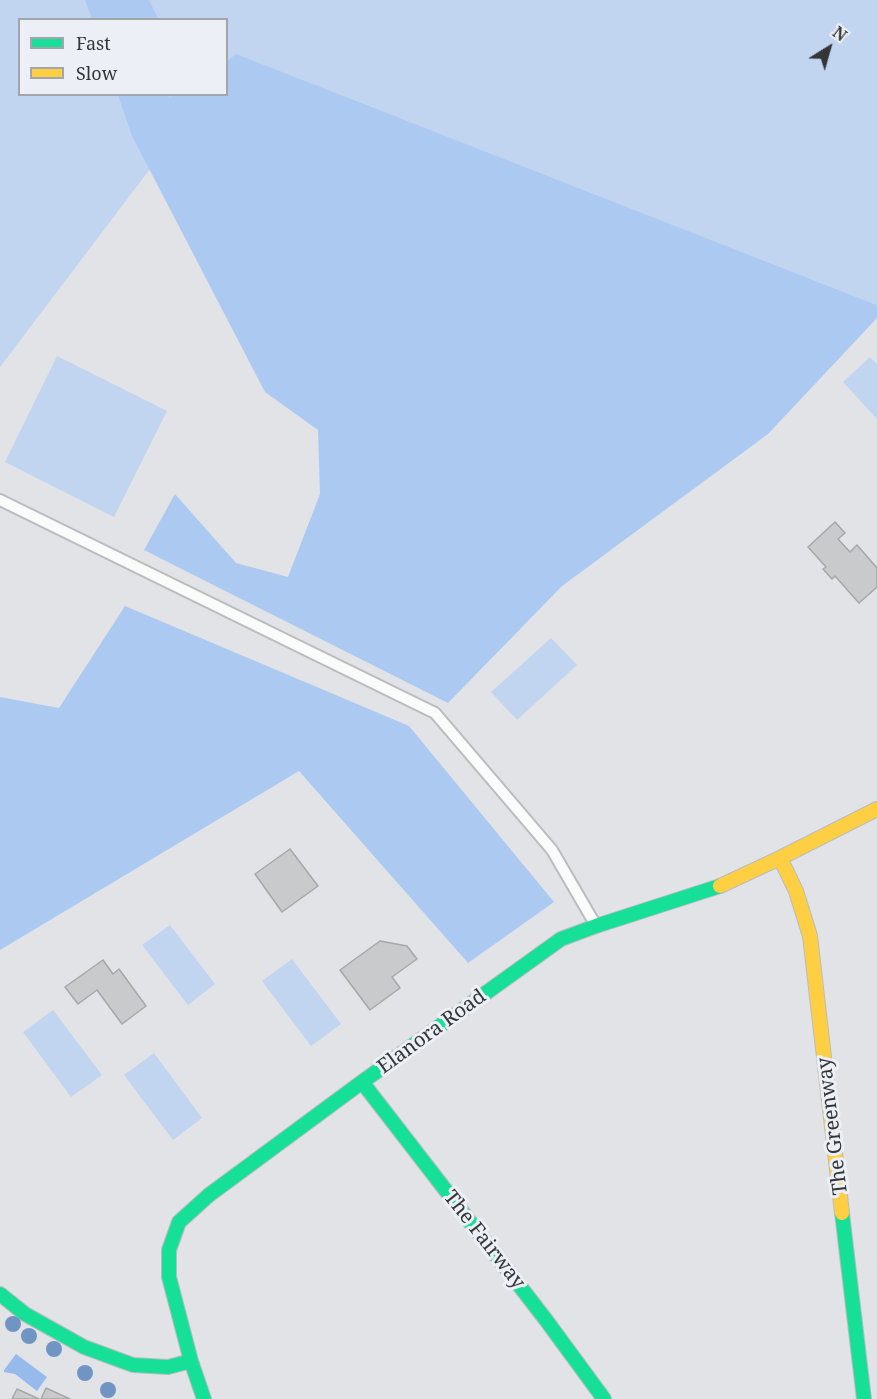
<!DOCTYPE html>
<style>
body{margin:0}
#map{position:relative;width:877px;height:1399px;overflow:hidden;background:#e1e3e6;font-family:"Noto Serif",serif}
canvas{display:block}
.legend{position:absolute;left:18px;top:18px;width:210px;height:78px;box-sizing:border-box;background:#ecf0f6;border:2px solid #a2a5aa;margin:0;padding:8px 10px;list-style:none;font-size:18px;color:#333537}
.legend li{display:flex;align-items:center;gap:12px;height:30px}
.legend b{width:30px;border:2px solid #a2a5aa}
.north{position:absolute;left:799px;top:18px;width:60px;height:60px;-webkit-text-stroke:4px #ecf0f6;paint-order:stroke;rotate:37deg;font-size:16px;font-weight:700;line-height:24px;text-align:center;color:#333537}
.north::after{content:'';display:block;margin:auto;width:21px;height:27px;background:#333537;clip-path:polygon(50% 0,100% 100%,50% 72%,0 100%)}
</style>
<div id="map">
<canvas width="877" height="1399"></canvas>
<ul class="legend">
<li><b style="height:8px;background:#16e098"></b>Fast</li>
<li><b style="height:8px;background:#ffcf43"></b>Slow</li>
</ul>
<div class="north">N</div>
</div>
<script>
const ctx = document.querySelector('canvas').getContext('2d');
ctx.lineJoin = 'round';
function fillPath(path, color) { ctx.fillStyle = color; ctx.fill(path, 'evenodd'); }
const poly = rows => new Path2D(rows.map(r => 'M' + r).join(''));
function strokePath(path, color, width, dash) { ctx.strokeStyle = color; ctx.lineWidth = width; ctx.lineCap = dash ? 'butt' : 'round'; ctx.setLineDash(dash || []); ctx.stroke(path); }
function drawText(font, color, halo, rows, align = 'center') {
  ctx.font = font + ' "Noto Serif",serif'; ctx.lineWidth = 6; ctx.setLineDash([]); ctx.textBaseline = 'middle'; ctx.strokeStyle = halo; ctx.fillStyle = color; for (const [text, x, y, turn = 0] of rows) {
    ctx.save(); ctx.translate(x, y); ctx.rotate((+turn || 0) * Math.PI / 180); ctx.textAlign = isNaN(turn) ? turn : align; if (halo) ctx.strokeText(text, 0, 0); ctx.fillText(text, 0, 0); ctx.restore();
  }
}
fillPath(poly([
 [0,0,877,0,877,305,236,55,227,67,226,20,20,20,20,94,206,95,0,367],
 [57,356,167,411,114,517,5,462],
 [870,357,877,364,877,419,843,382],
 [551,638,577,665,517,720,491,692],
 [170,925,215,984,188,1005,142,945],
 [292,959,341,1024,311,1046,262,981],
 [53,1010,102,1075,71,1097,23,1032],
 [154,1053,202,1118,173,1140,124,1075]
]), '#c1d5f0');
fillPath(poly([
 [85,0,149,0,158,19,92,19],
 [236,54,877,305,877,318,768,434,562,586,448,703,144,550,175,494,236,563,288,577,320,494,318,430,265,392,132,136,118,95,169,95,170,97,174,95,226,94,227,61],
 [125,606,409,726,554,902,468,963,299,771,0,950,0,697,59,708]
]), '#acc9f1');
fillPath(poly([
 [16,1354,47,1377,37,1391,15,1374,4,1372,4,1370]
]), '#97baec');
const building = poly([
 [835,522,845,533,838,539,850,552,857,545,877,568,877,587,859,603,835,576,832,579,823,569,826,567,808,547,835,522],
 [290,849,318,886,282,912,255,874,290,849],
 [380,941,407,946,417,959,392,977,400,988,370,1010,340,970,380,941],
 [103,960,113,974,119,969,146,1006,122,1024,97,990,78,1004,65,987,103,960],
 [46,1388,70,1399,41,1399,46,1388],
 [17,1389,39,1399,12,1399,17,1389]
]);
fillPath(building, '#c8cacc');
strokePath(building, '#a6a7a9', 1.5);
const lane = poly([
 [0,500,435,713,552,850,595,924]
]);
const fast = poly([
 [362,1082,546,1320,604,1399],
 [842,1213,864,1399],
 [0,1294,25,1314,84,1347,133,1365,168,1367,191,1361],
 [204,1399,191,1361,169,1277,169,1250,179,1222,209,1195,362,1082,561,939,596,926,720,886]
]);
const slow = poly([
 [780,858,796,891,810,936,842,1213],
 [720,886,780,858,877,809]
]);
strokePath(lane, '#babcbe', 14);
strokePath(fast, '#babcbe', 16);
strokePath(slow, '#babcbe', 16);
strokePath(lane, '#fafbfb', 10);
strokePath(fast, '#16e098', 14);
strokePath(slow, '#ffcf43', 14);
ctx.fillStyle = '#7195c3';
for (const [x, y] of [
 [13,1324],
 [29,1336],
 [54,1349],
 [85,1373],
 [108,1390]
]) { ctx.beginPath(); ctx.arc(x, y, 8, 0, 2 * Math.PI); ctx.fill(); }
drawText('20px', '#333537', '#ecf0f6', [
 ["Elanora Road",432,1032,-36],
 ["The Greenway",833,1126,-97],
 ["The Fairway",484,1240,52]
]);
</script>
